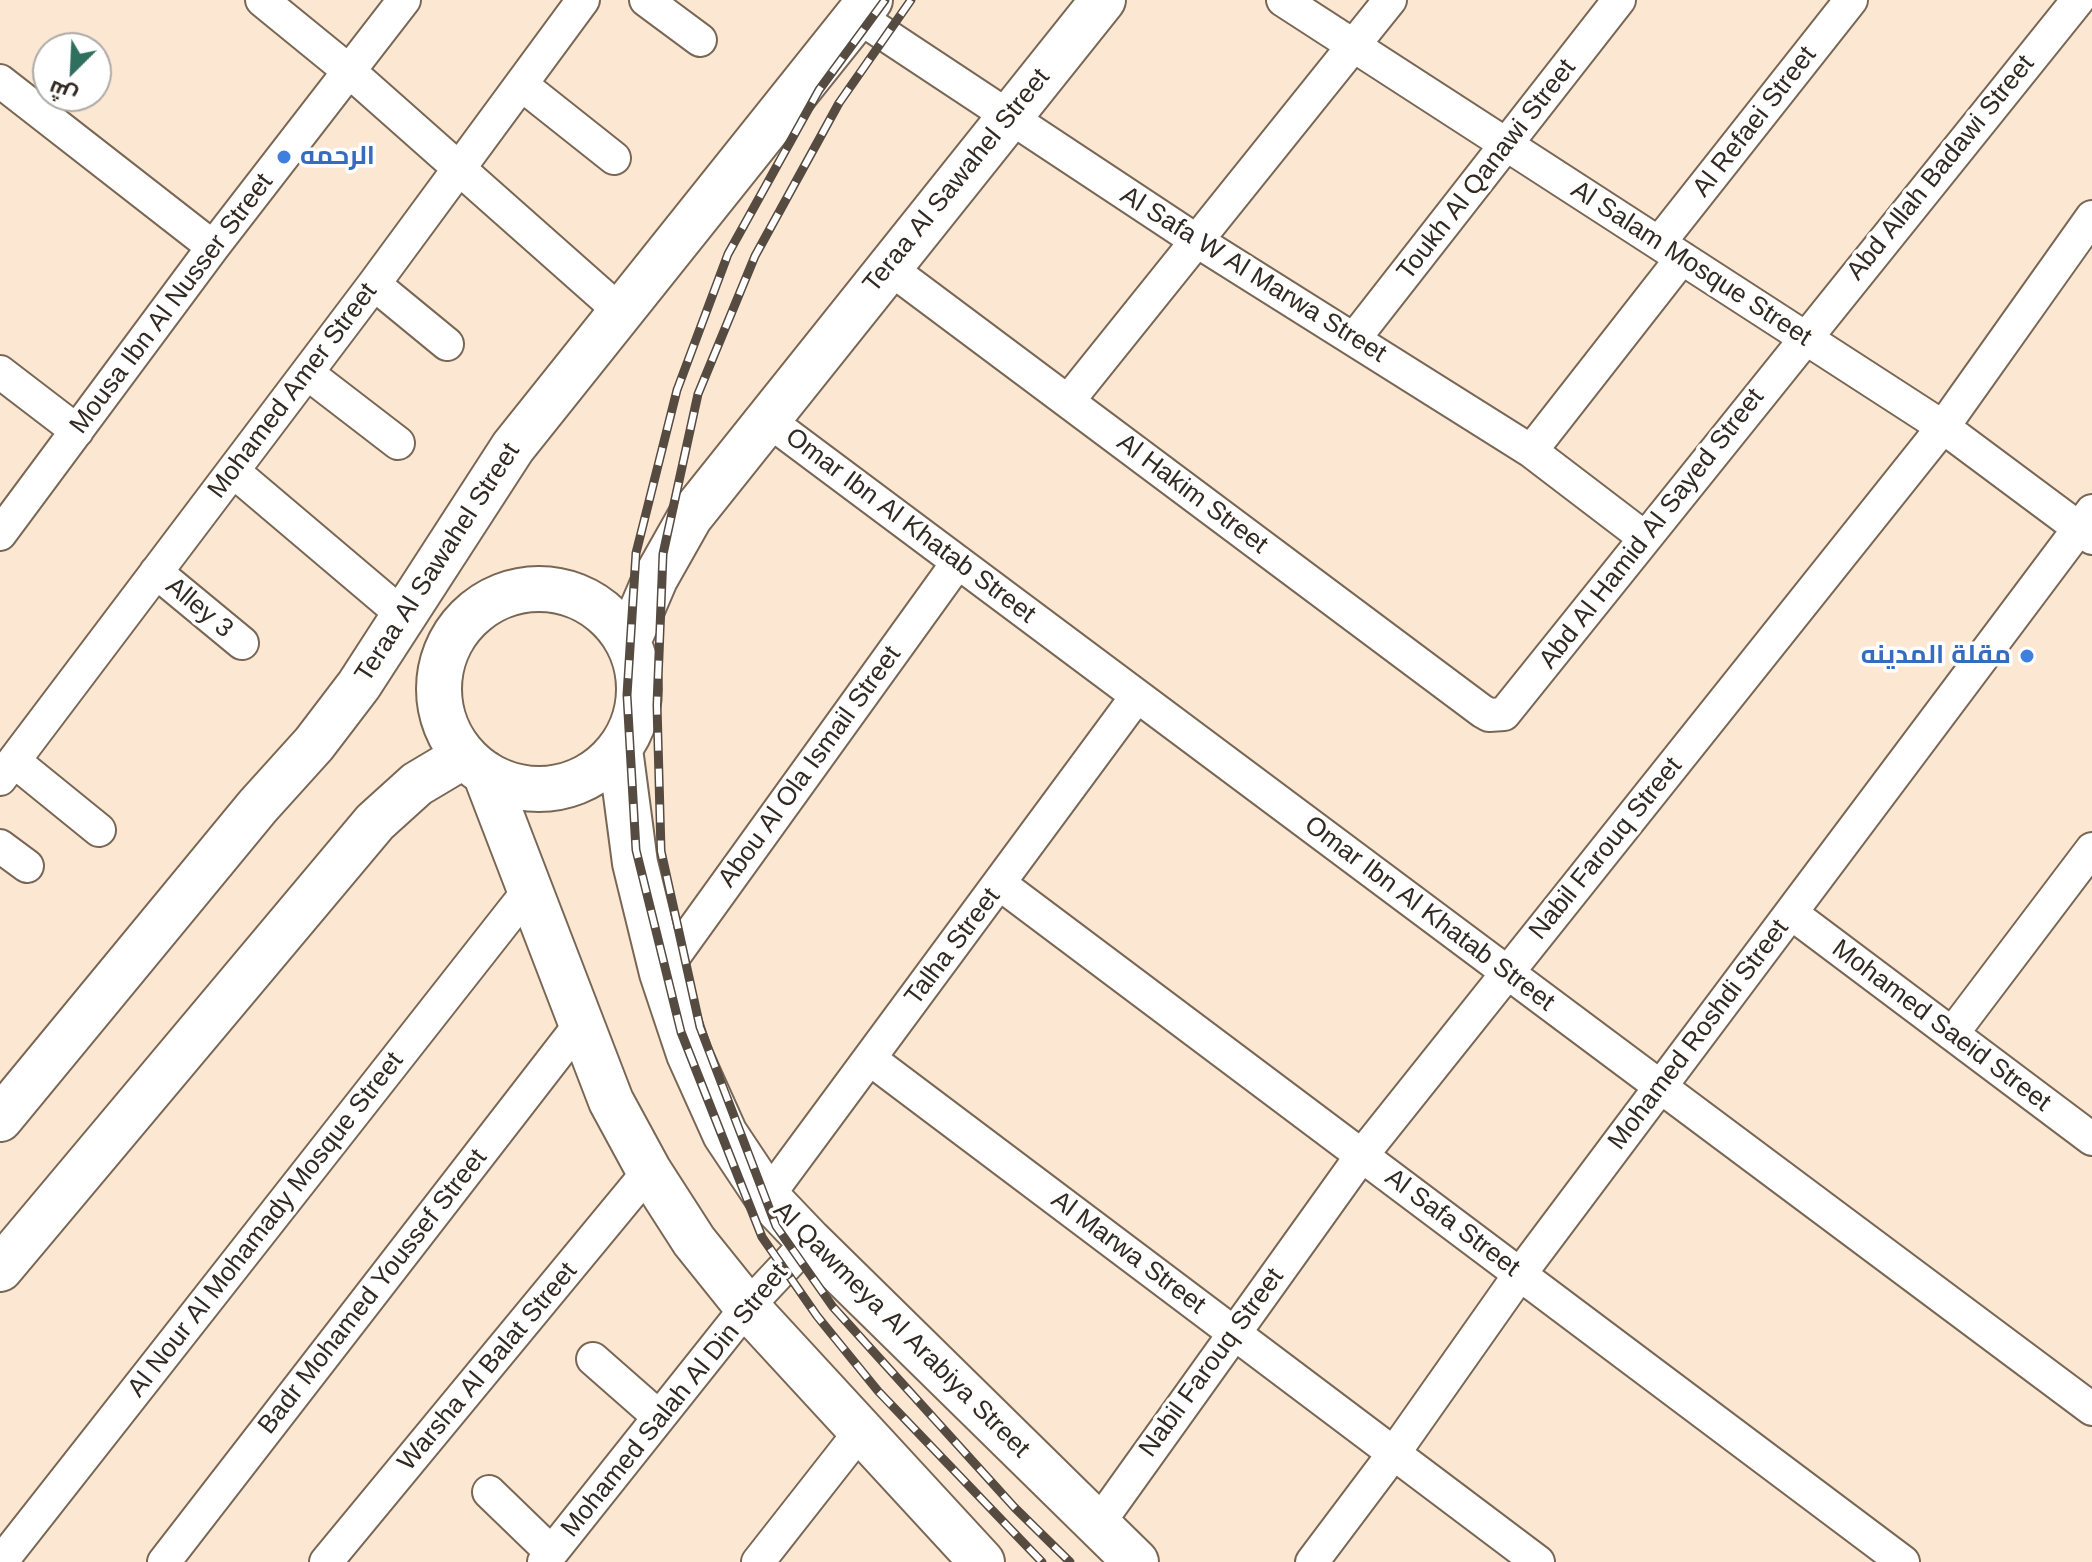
<!DOCTYPE html>
<meta charset="utf-8">
<style>
body{margin:0}
#map{position:relative;width:2092px;height:1562px;overflow:hidden;background:#fce7d3;font-family:Helvetica,Cairo,sans-serif}
canvas{display:block}
.north{position:absolute;left:32px;top:32px;width:80px;height:80px;box-sizing:border-box;background:#fff;border:2px solid #adaaa7;border-radius:50%;rotate:204deg;font-size:22px;font-weight:700;line-height:32px;text-align:center;color:#322a22}
.north::after{content:'';display:block;margin:auto;width:28px;height:36px;background:#2e6f5e;clip-path:polygon(50% 0,100% 100%,50% 72%,0 100%)}
</style>
<div id="map">
<canvas width="2092" height="1562"></canvas>
<div class="north">ش</div>
</div>
<script>
const ctx = document.querySelector('canvas').getContext('2d');
ctx.lineJoin = 'round';
const poly = rows => new Path2D(rows.map(r => 'M' + r).join(''));
function strokePath(path, color, width, dash) { ctx.strokeStyle = color; ctx.lineWidth = width; ctx.lineCap = dash ? 'butt' : 'round'; ctx.setLineDash(dash || []); ctx.stroke(path); }
function drawText(font, color, halo, rows, align = 'center') {
  ctx.font = font + ' Helvetica,Cairo,sans-serif'; ctx.lineWidth = 7; ctx.setLineDash([]); ctx.textBaseline = 'middle'; ctx.strokeStyle = halo; ctx.fillStyle = color; for (const [text, x, y, turn = 0] of rows) {
    ctx.save(); ctx.translate(x, y); ctx.rotate((+turn || 0) * Math.PI / 180); ctx.textAlign = isNaN(turn) ? turn : align; if (halo) ctx.strokeText(text, 0, 0); ctx.fillText(text, 0, 0); ctx.restore();
  }
}
const street = poly([
 [262,0,349,71,621,312],
 [646,0,700,40],
 [1283,0,1943,427,2092,538],
 [857,16,1197,241,1531,451,1645,538],
 [0,81,213,247],
 [522,85,614,158],
 [1659,243,1851,0],
 [888,267,1482,711,1489,715,1504,714,2078,0],
 [374,284,447,344],
 [1354,339,1619,0],
 [0,372,77,431],
 [307,373,398,443],
 [1068,401,1390,0],
 [765,418,2092,1409],
 [1531,451,1682,258],
 [233,471,403,615],
 [0,534,213,247,404,0],
 [156,572,242,643],
 [14,761,99,830],
 [0,779,374,284,583,0],
 [0,846,27,866],
 [1000,884,1903,1562],
 [1791,913,2092,1139],
 [662,973,958,562],
 [1952,1034,2092,849],
 [870,1059,1538,1562],
 [767,1197,1137,696],
 [593,1359,659,1417],
 [489,1492,551,1552],
 [1098,1524,1362,1155,1943,427,2092,217],
 [1,1562,530,889],
 [164,1562,582,1022],
 [326,1562,649,1171],
 [544,1562,747,1307,809,1241],
 [758,1562,860,1432],
 [1312,1562,1394,1453,1520,1274,2092,511]
]);
const secondary = poly([
 '439 689a100 100 0 1 1 200 0a100 100 0 1 1-200 0Z',
 [628,642,655,579,690,517,1103,0],
 [620,749,635,863,662,973,689,1054,725,1134,767,1197,809,1241,1136,1562],
 [485,773,611,1101,649,1171,694,1241,747,1307,982,1562],
 [0,1119,258,806,314,744,359,685,513,447,870,0],
 [0,1269,375,822,417,784,464,756]
]);
strokePath(street, '#796755', 36);
strokePath(secondary, '#796755', 48);
strokePath(street, '#fff', 32);
strokePath(secondary, '#fff', 44);
const rail = poly([
 [885,0,819,90,728,254,677,390,636,553,627,695,636,850,681,1032,762,1237,817,1316,878,1391,1042,1562],
 [911,0,839,103,755,256,698,394,663,554,657,705,661,851,700,1027,776,1226,833,1307,1015,1508,1070,1562]
]);
strokePath(rail, '#554b41', 9);
strokePath(rail, '#fff', 6, [18]);
for (const [x, y, r, color] of [
 [284,157,8,"#3f7fe0"],
 [2027,656,8,"#3f7fe0"]
]) { const dot = new Path2D(); dot.arc(x, y, r, 0, 2 * Math.PI); ctx.fillStyle = color; ctx.fill(dot); strokePath(dot, '#fff', 3); }
drawText('26px', '#322a22', '#fff', [
 ["Al Refaei Street",1755,122,-52],
 ["Abd Allah Badawi Street",1941,168,-51],
 ["Toukh Al Qanawi Street",1487,170,-52],
 ["Teraa Al Sawahel Street",957,181,-51],
 ["Al Salam Mosque Street",1691,264,33],
 ["Al Safa W Al Marwa Street",1253,275,32],
 ["Mousa Ibn Al Nusser Street",172,304,-53],
 ["Mohamed Amer Street",293,391,-53],
 ["Al Hakim Street",1192,494,37],
 ["Omar Ibn Al Khatab Street",910,526,37],
 ["Abd Al Hamid Al Sayed Street",1652,529,-52],
 ["Teraa Al Sawahel Street",438,563,-57],
 ["Alley 3",199,608,40],
 ["Abou Al Ola Ismail Street",810,767,-54],
 ["Nabil Farouq Street",1606,849,-51],
 ["Omar Ibn Al Khatab Street",1429,914,37],
 ["Talha Street",953,947,-53],
 ["Mohamed Saeid Street",1941,1026,37],
 ["Mohamed Roshdi Street",1699,1035,-53],
 ["Al Safa Street",1452,1223,37],
 ["Al Nour Al Mohamady Mosque Street",266,1225,-52],
 ["Al Marwa Street",1128,1253,37],
 ["Badr Mohamed Youssef Street",373,1292,-52],
 ["Al Qawmeya Al Arabiya Street",901,1330,45],
 ["Nabil Farouq Street",1212,1363,-54],
 ["Warsha Al Balat Street",488,1367,-50],
 ["Mohamed Salah Al Din Street",675,1401,-51]
]);
drawText('bold 26px', '#366cbe', '#fff', [
 ["الرحمه",300,157],
 ["مقلة المدينه",2011,656,"right"]
], 'left');
</script>
